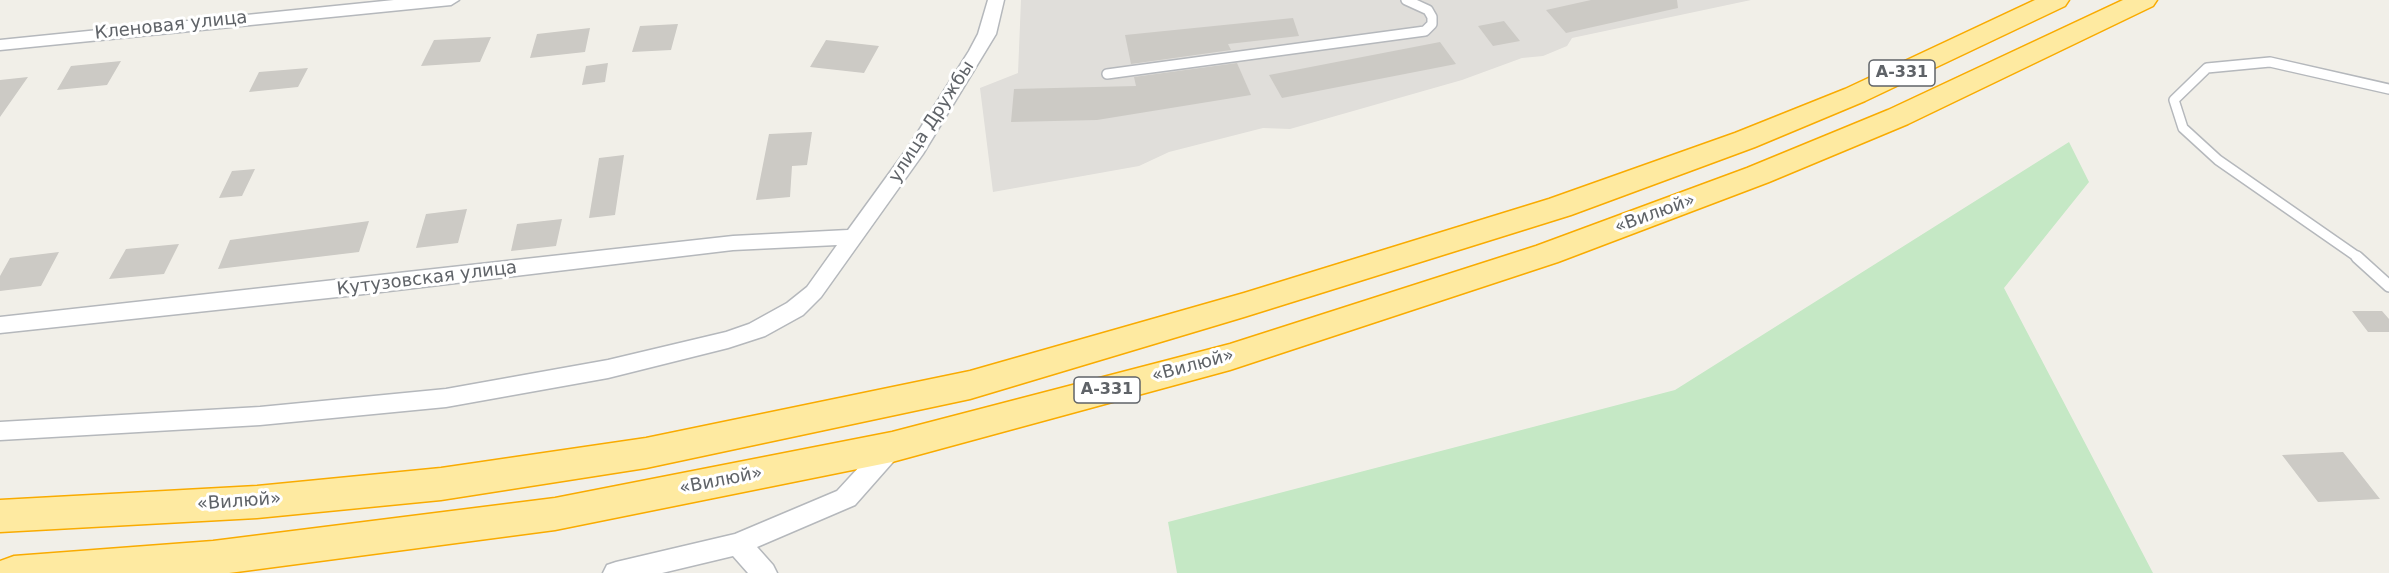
<!DOCTYPE html>
<meta charset="utf-8">
<style>
body{margin:0}
canvas{display:block;background:#f1efe8}
</style>
<canvas width="2389" height="573"></canvas>
<script>
const ctx = document.querySelector('canvas').getContext('2d');
ctx.lineJoin = 'round';
function fillPath(path, color) { ctx.fillStyle = color; ctx.fill(path, 'evenodd'); }
const poly = rows => new Path2D(rows.map(r => 'M' + r).join(''));
function strokePath(path, color, width, dash) { ctx.strokeStyle = color; ctx.lineWidth = width; ctx.lineCap = dash ? 'butt' : 'round'; ctx.setLineDash(dash || []); ctx.stroke(path); }
function drawText(font, color, halo, rows, align = 'center') {
  ctx.font = font + ' "DejaVu Sans",sans-serif'; ctx.lineWidth = 6; ctx.setLineDash([]); ctx.textBaseline = 'middle'; ctx.strokeStyle = halo; ctx.fillStyle = color; for (const [text, x, y, turn = 0] of rows) {
    ctx.save(); ctx.translate(x, y); ctx.rotate((+turn || 0) * Math.PI / 180); ctx.textAlign = isNaN(turn) ? turn : align; if (halo) ctx.strokeText(text, 0, 0); ctx.fillText(text, 0, 0); ctx.restore();
  }
}
fillPath(poly([
 [1021,0,1751,0,1572,38,1567,46,1543,56,1522,58,1462,80,1290,129,1263,128,1169,152,1139,166,993,192,980,88,1018,73]
]), '#e0deda');
fillPath(poly([
 [2069,142,2089,182,2004,288,2153,573,1177,573,1168,522,1675,390]
]), '#c5e8c5');
fillPath(poly([
 [1591,0,1677,0,1678,8,1566,33,1546,10],
 [1293,18,1299,36,1228,44,1231,50,1131,64,1125,35],
 [1504,21,1520,41,1493,46,1478,26],
 [678,24,671,50,632,52,640,26],
 [590,28,585,52,530,58,537,34],
 [491,37,480,62,421,66,434,40],
 [826,40,879,46,864,73,810,67],
 [1440,42,1456,64,1282,98,1269,75],
 [121,61,107,85,57,90,71,66],
 [608,63,605,82,582,85,586,66],
 [1237,63,1251,95,1097,120,1011,122,1014,89,1136,86,1134,77],
 [308,68,298,87,249,92,259,72],
 [28,77,0,117,0,80],
 [812,132,807,165,792,166,790,197,756,200,769,134],
 [624,155,615,215,589,218,599,158],
 [255,169,242,196,219,198,232,171],
 [467,209,458,243,416,248,426,214],
 [562,219,556,246,511,251,517,224],
 [369,221,359,252,218,269,230,240],
 [179,244,164,274,109,279,126,249],
 [59,252,41,286,0,291,0,276,10,258],
 [2352,311,2382,311,2389,319,2389,332,2368,332],
 [2343,452,2380,499,2318,502,2282,455]
]), '#cccac5');
const serviceFar1 = poly([
 [1107,74,1425,31,1432,24,1432,17,1428,10,1406,0],
 [2359,258,2218,160,2183,128,2174,100,2207,68,2270,62,2389,89]
]);
const service = poly([
 [2357,257,2389,286]
]);
const minor = poly([
 [394,0,459,0,451,5,0,50,0,40,394,0],
 [988,0,1004,0,996,34,923,154,821,297,803,315,765,336,728,348,608,378,446,407,260,425,0,440,0,422,260,407,446,389,608,360,726,332,749,324,787,303,807,287,837,245,733,250,347,296,0,333,0,317,733,236,848,230,909,146,969,51,978,34,988,0],
 [892,438,900,440,904,447,900,454,855,505,757,547,773,565,777,573,748,573,733,556,662,573,603,573,607,565,616,562,735,534,837,491,884,440,892,438]
]);
const trunk = poly([
 [2035,0,2069,0,2065,6,1865,101,1755,147,1571,215,1244,317,970,399,646,468,441,500,257,518,0,532,0,500,257,486,441,468,646,438,970,371,1244,293,1549,199,1735,133,1845,89,2035,0],
 [2123,0,2157,0,2153,6,1908,124,1769,182,1558,262,1230,370,892,462,555,530,229,573,0,573,0,561,14,556,213,541,555,498,892,432,1230,344,1536,246,1747,168,1888,110,2123,0]
]);
strokePath(serviceFar1, '#b5b8bc', 12);
strokePath(service, '#b5b8bc', 14);
strokePath(minor, '#b5b8bc', 3);
strokePath(trunk, '#f9ab00', 3);
strokePath(serviceFar1, '#fff', 9);
strokePath(service, '#fff', 11);
fillPath(minor, '#fff');
fillPath(trunk, '#feeaa1');
for (const [x, y, w] of [
 [1902,73,66],
 [1107,390,66]
]) { const box = new Path2D(); box.roundRect(x - w / 2, y - 13, w, 26, 4.5); ctx.fillStyle = '#fff'; ctx.fill(box); strokePath(box, '#5f6368', 1.5); }
drawText('bold 16px', '#5f6368', null, [
 ["А-331",1902,73],
 ["А-331",1107,390]
]);
drawText('18px', '#5f6368', '#fff', [
 ["Кленовая улица",171,26,-6],
 ["улица Дружбы",932,122,-57],
 ["«Вилюй»",1655,214,-20],
 ["Кутузовская улица",427,279,-7],
 ["«Вилюй»",1193,366,-15],
 ["«Вилюй»",721,481,-11],
 ["«Вилюй»",239,502,-4]
]);
</script>
